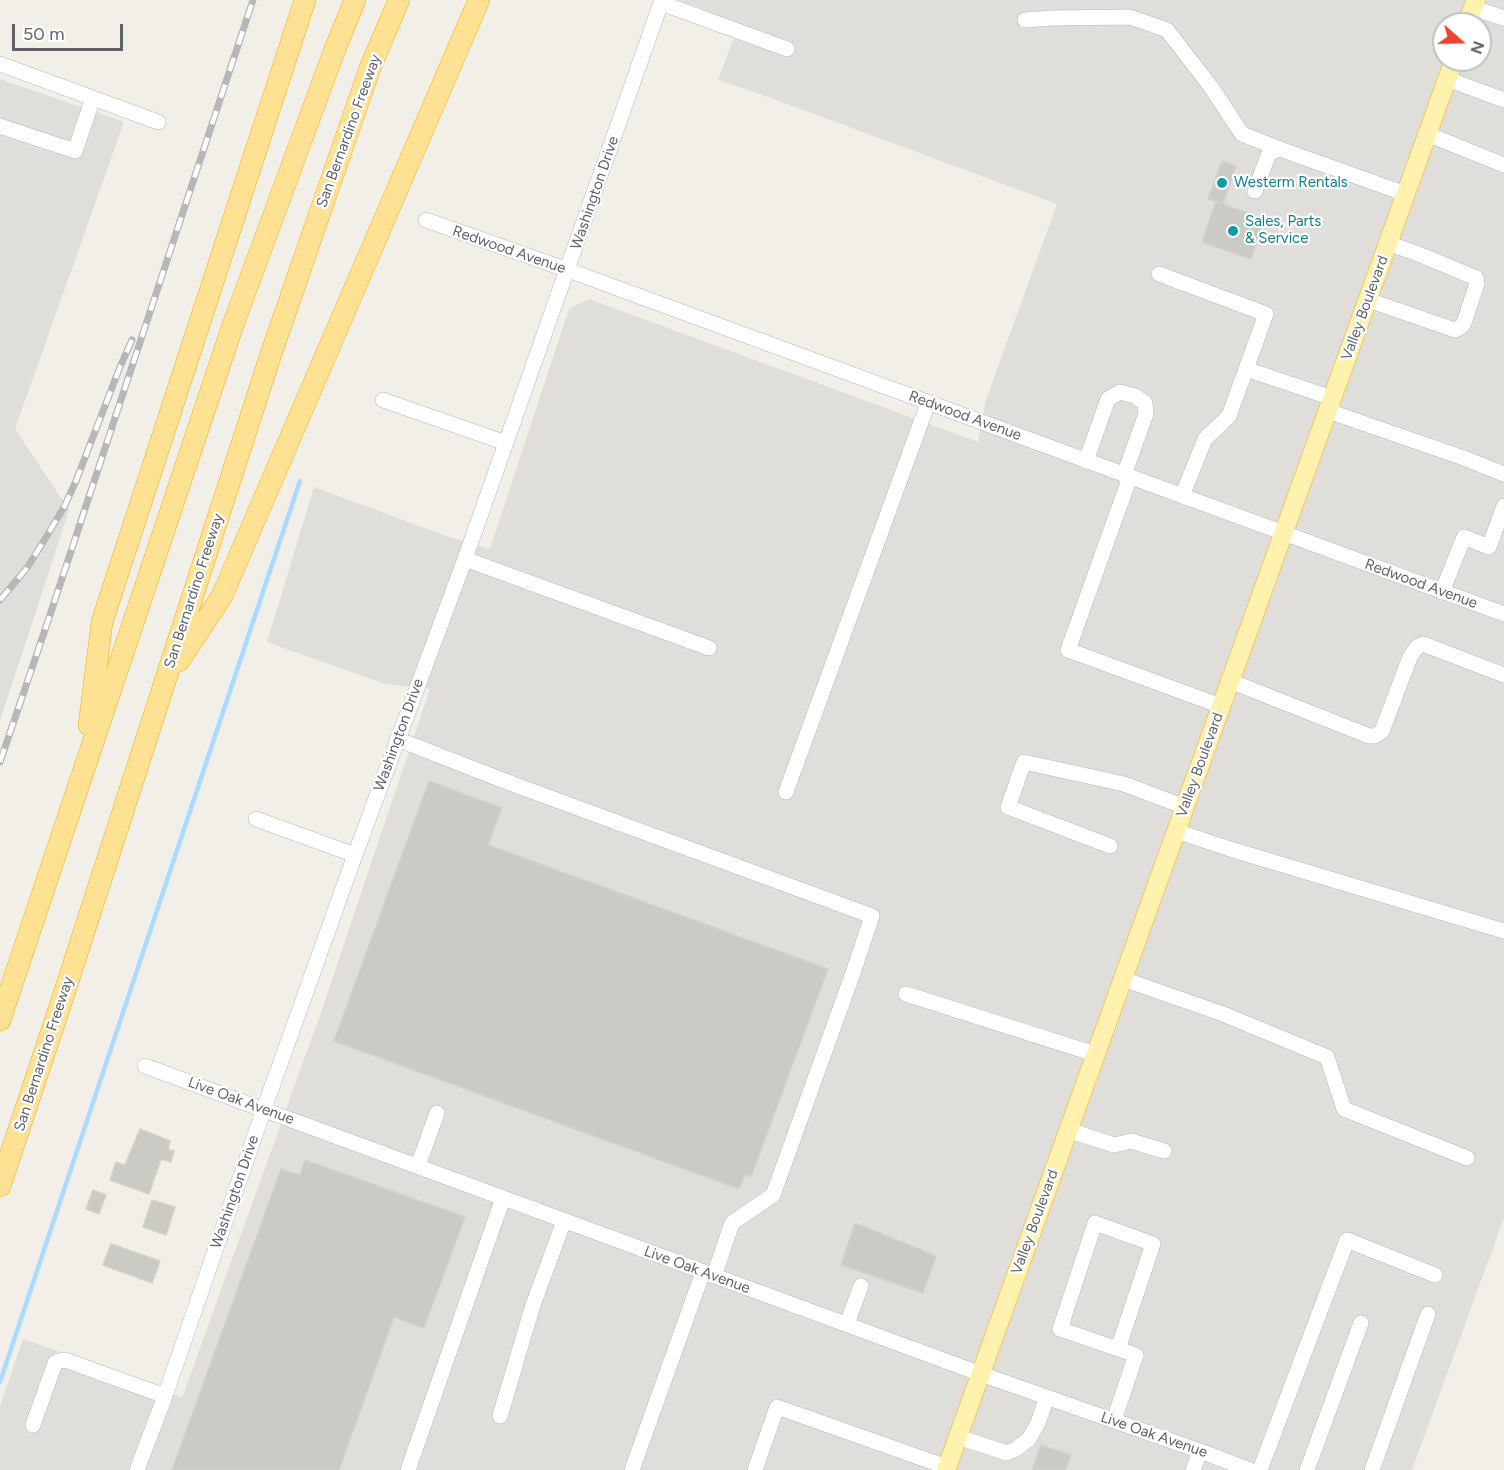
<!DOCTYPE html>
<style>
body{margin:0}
#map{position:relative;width:1504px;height:1470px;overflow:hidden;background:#f1efe8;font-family:Figtree,sans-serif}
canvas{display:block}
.north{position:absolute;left:1432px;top:12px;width:60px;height:60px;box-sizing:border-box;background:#fff;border:2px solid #bfc1c3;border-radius:50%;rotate:110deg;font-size:16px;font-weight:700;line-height:24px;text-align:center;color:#5f6368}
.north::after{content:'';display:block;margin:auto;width:21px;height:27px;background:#ea4335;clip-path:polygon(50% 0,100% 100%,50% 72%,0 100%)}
.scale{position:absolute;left:12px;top:24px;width:111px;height:27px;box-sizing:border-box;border:3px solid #5f6368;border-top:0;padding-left:8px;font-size:18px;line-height:21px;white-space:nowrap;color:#5f6368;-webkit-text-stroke:4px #fff;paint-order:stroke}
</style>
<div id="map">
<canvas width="1504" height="1470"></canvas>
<div class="north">N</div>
<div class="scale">50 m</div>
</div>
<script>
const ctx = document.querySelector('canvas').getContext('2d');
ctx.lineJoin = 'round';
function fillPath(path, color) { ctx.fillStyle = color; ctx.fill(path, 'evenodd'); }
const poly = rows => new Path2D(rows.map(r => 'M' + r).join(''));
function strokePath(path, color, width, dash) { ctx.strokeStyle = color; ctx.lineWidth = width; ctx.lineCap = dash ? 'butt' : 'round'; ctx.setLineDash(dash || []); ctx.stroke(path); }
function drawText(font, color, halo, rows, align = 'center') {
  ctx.font = font + ' Figtree,sans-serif'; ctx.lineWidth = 4.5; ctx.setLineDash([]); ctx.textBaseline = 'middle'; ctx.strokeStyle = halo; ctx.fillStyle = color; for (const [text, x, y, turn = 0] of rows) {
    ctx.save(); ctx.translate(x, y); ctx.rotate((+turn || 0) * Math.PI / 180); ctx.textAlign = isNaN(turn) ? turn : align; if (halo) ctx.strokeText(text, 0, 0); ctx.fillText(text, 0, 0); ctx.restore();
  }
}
fillPath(poly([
 [678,0,1504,0,1504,1218,1412,1470,0,1470,0,1406,23,1339,140,1380,182,1398,319,1018,430,689,385,684,267,642,314,487,449,537,490,549,569,309,589,299,978,442,986,400,1057,204,771,98,718,80,739,24],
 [1444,24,1480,24,1480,60,1444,60],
 [0,79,124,122,15,429,69,510,0,721]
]), '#e0deda');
strokePath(poly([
 [0,1382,300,481]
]), '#aadaff', 4.5);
const building = poly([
 [1222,161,1236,166,1223,204,1208,199,1222,161],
 [1216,201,1265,220,1251,259,1202,242,1216,201],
 [429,781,502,808,488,845,828,969,751,1177,745,1174,739,1189,334,1041,429,781],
 [140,1129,170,1141,168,1149,174,1151,171,1162,161,1159,149,1194,110,1180,116,1162,125,1165,140,1129],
 [305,1160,465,1217,424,1328,394,1317,339,1470,172,1470,281,1169,300,1175,305,1160],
 [93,1190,106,1195,99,1214,86,1209,93,1190],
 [152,1200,175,1207,166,1235,143,1227,152,1200],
 [855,1223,936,1256,923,1293,841,1265,855,1223],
 [111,1244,160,1261,152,1283,103,1265,111,1244],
 [1041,1445,1071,1455,1065,1470,1032,1470,1041,1445]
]);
fillPath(building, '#cccac5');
strokePath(building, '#d6d1c6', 1.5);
const minor = poly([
 [661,3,787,49],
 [1473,8,1504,18],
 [1025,20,1053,18,1130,17,1167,30,1211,87,1242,134,1280,149],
 [0,64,158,122],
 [1447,79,1504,100],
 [0,126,75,151,93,98],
 [1427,134,1504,165],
 [1255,191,1269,153,1280,149,1406,194],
 [426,220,568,270,1504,614],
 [1159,274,1266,314,1229,416,1205,439,1182,496],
 [1368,300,1455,330,1461,327,1464,323,1477,283,1476,278,1426,257,1388,243],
 [1246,369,1332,398],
 [383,400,506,443],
 [1328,411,1461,457,1504,474],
 [1086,461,1108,399,1120,392,1135,396,1145,403,1146,414,1124,475],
 [1130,477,1068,650,1221,706],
 [465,559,709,648],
 [1442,592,1464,537,1489,547,1504,506],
 [1230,681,1369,736,1375,736,1382,731,1410,657,1417,647,1423,644,1504,675],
 [397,739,510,783,872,916,853,973,773,1195,732,1223,714,1276],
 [786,792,928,403],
 [256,819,355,855],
 [1176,831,1230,849,1504,931],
 [1110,846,1008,807,1024,762,1124,784,1185,807],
 [1123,979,1223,1014,1327,1057,1344,1109,1467,1158],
 [906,994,1095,1054],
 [145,1066,981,1374,1200,1451,1250,1470],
 [1068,1130,1114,1145,1131,1141,1164,1151],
 [418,1166,437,1113],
 [847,1324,861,1286],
 [500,1416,533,1305,564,1221],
 [1114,1420,1136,1355,1118,1349,1060,1329,1095,1223,1153,1244,1118,1349],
 [33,1425,55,1363,59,1361,65,1360,165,1396],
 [958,1437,1007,1453,1016,1449,1029,1439,1038,1423,1047,1397],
 [137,1470,165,1396,264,1109,355,855,465,559,662,0],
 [408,1470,503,1198],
 [632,1470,703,1272],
 [755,1470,777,1407,947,1467],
 [1193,1470,1200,1451],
 [1260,1470,1347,1240,1435,1275],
 [1307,1470,1361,1323],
 [1372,1470,1428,1314]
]);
const major = poly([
 [1467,24,1476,0],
 [946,1470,1454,60]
]);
const highway = poly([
 [179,661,222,596,479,0],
 [89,725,102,622,305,0],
 [0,1020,233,325,335,49,355,0],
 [0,1186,60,1006,271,354,370,68,399,0]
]);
strokePath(minor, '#b5b8bc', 16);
strokePath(major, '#f2c960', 20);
strokePath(highway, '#f9ab00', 22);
strokePath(minor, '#fff', 15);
strokePath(major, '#fff2af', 18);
strokePath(highway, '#fde293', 21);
const rail = poly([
 [0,600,27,568,45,539,64,507,76,481,120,367,132,340],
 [0,762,48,621,253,0]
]);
strokePath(rail, '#b6b7b8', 7);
strokePath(rail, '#fff', 4.5, [14]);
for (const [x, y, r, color] of [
 [1222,183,6,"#0f9aa8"],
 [1233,231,6,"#0f9aa8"]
]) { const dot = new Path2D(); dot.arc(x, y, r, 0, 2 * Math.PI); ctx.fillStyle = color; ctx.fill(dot); strokePath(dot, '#fff', 2); }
drawText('15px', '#5f6368', '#fff', [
 ["San Bernardino Freeway",349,131,-70],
 ["Washington Drive",595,193,-71],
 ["Redwood Avenue",509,250,19],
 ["Valley Boulevard",1365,308,-70],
 ["Redwood Avenue",965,416,20],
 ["Redwood Avenue",1421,584,20],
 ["San Bernardino Freeway",194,591,-72],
 ["Washington Drive",399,735,-70],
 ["Valley Boulevard",1200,765,-70],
 ["San Bernardino Freeway",44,1054,-72],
 ["Live Oak Avenue",241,1101,20],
 ["Washington Drive",235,1192,-71],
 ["Valley Boulevard",1035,1222,-70],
 ["Live Oak Avenue",697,1270,20],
 ["Live Oak Avenue",1154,1435,19]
]);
drawText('15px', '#0d838f', '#fff', [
 ["Westerm Rentals",1234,183],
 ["Sales, Parts",1245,222],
 ["& Service",1245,239]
], 'left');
</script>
